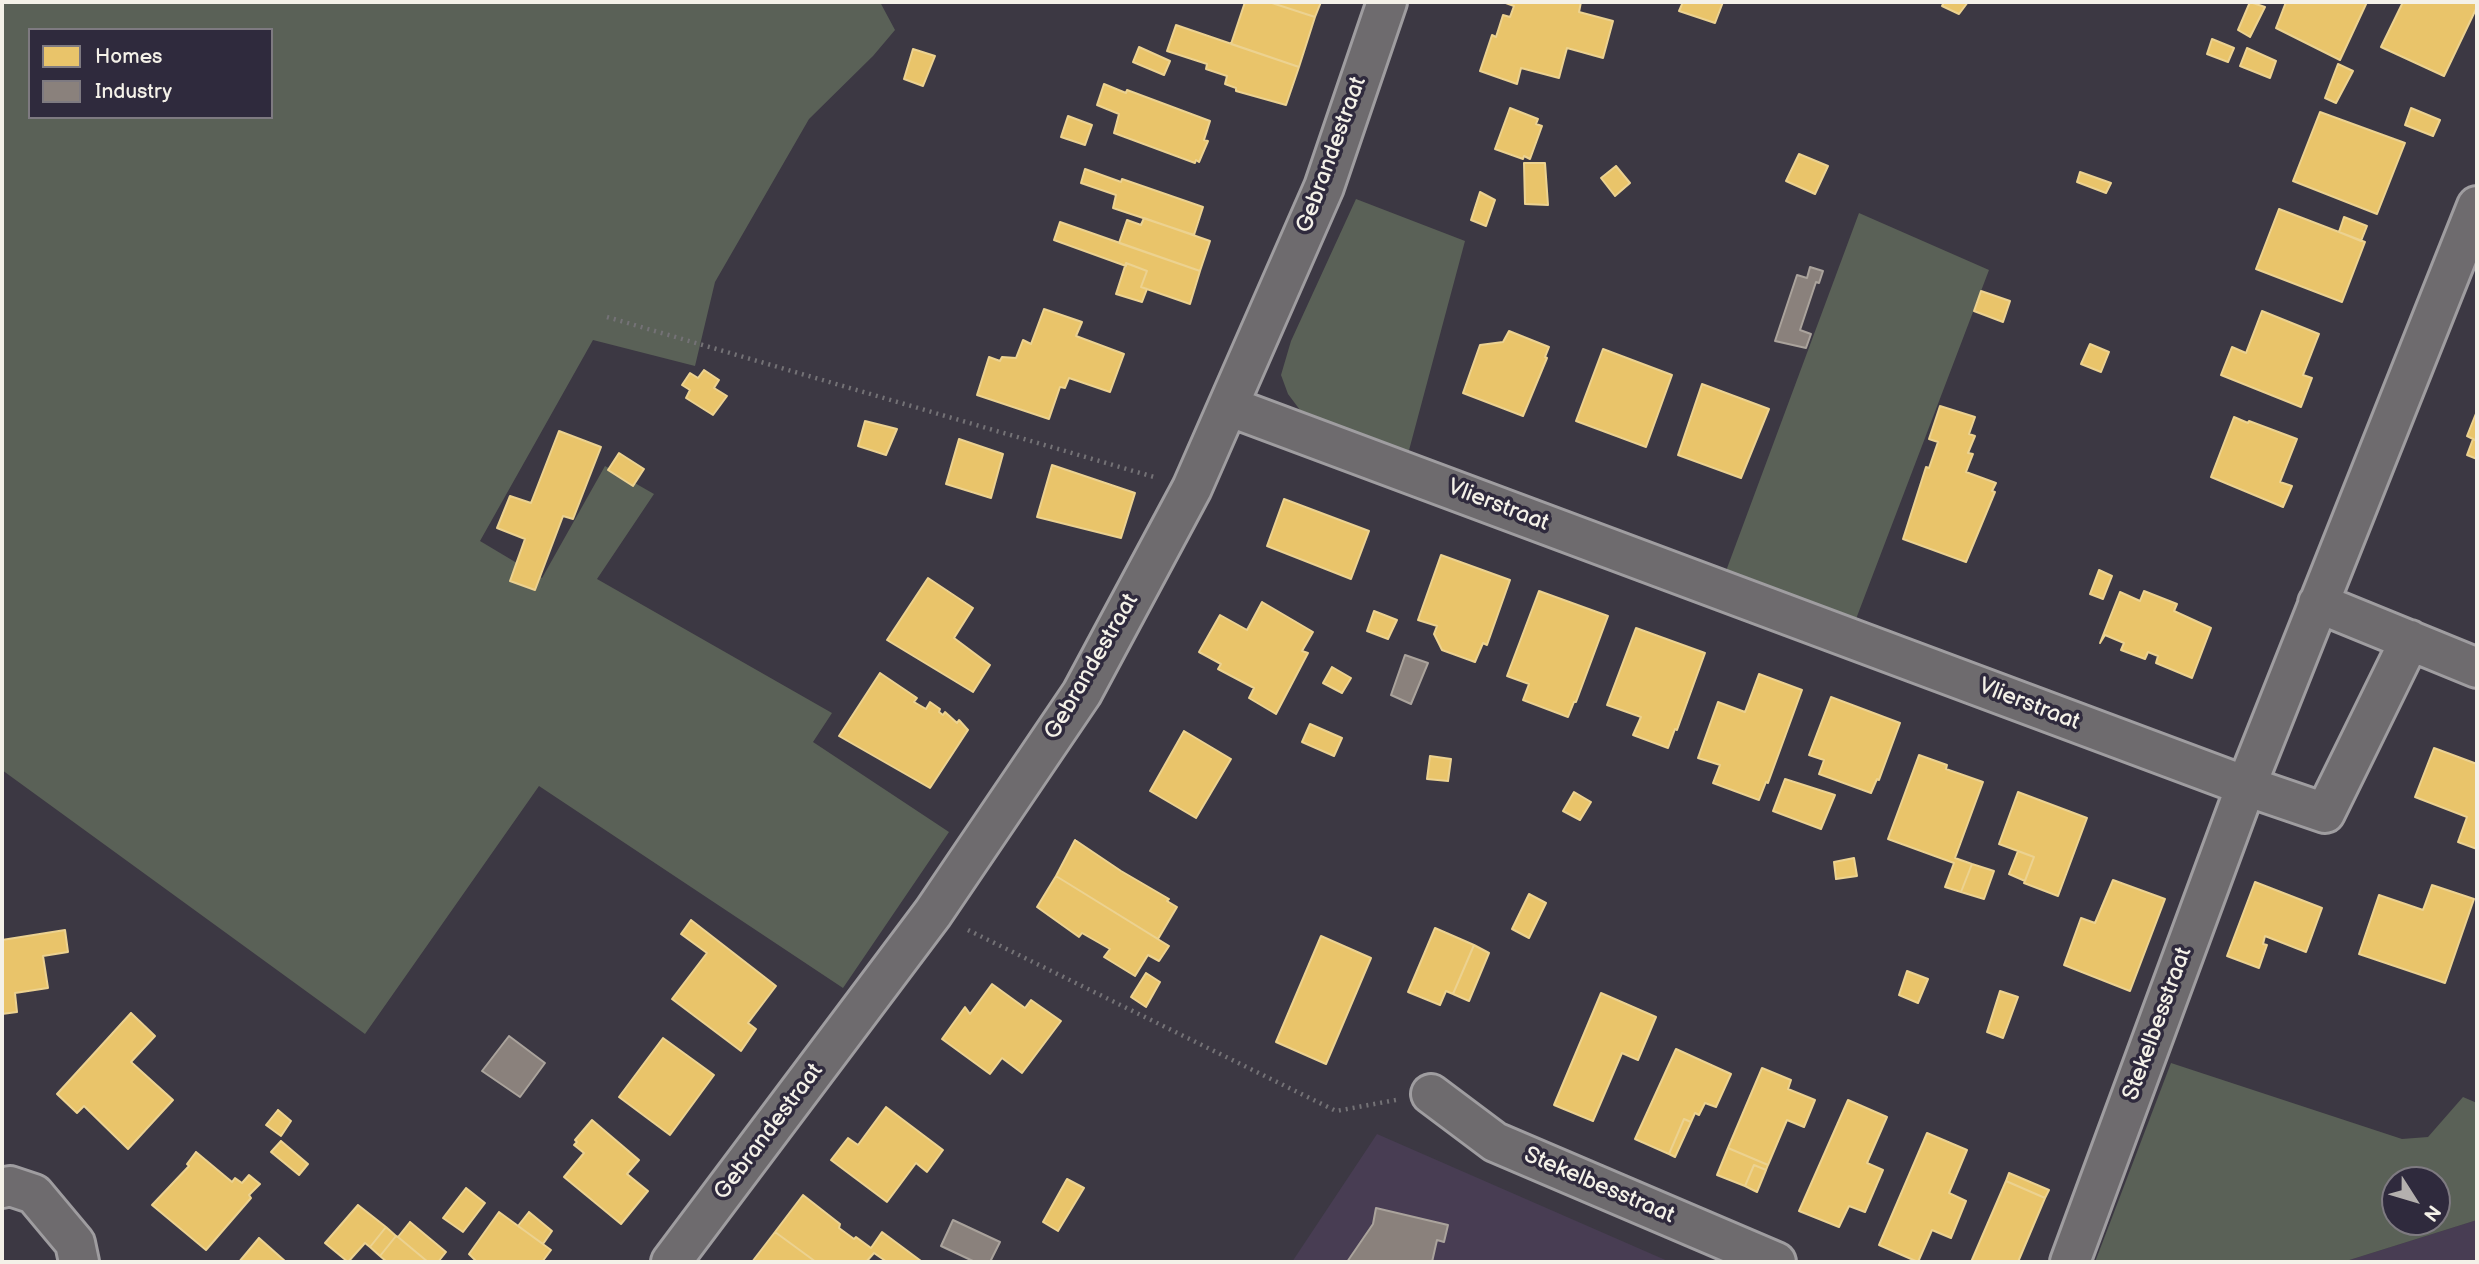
<!DOCTYPE html>
<style>
body{margin:0}
#map{position:relative;width:2479px;height:1264px;overflow:hidden;background:#3c3843;font-family:"Balsamiq Sans",sans-serif}
canvas{display:block}
.frame{position:absolute;inset:0;border:4px solid #f4f1e8;pointer-events:none}
.legend{position:absolute;left:28px;top:28px;width:245px;height:91px;box-sizing:border-box;background:#2f2a3d;border:2px solid #7e7a81;margin:0;padding:9px 12px;list-style:none;font-size:21px;color:#f4f1e8}
.legend li{display:flex;align-items:center;gap:14px;height:35px}
.legend b{width:35px;border:2px solid #7e7a81}
.north{position:absolute;left:2381px;top:1166px;width:70px;height:70px;box-sizing:border-box;background:#2f2a3d;border:2px solid #7e7a81;border-radius:50%;rotate:127deg;font-size:19px;font-weight:700;line-height:28px;text-align:center;color:#f4f1e8}
.north::after{content:'';display:block;margin:auto;width:24px;height:32px;background:#b4b0ae;clip-path:polygon(50% 0,100% 100%,50% 72%,0 100%)}
</style>
<div id="map">
<canvas width="2479" height="1264"></canvas>
<div class="frame"></div>
<ul class="legend">
<li><b style="height:19px;background:#e9c46a"></b>Homes</li>
<li><b style="height:19px;background:#8a817c"></b>Industry</li>
</ul>
<div class="north">N</div>
</div>
<script>
const ctx = document.querySelector('canvas').getContext('2d');
ctx.lineJoin = 'round';
function fillPath(path, color) { ctx.fillStyle = color; ctx.fill(path, 'evenodd'); }
const poly = rows => new Path2D(rows.map(r => 'M' + r).join(''));
function strokePath(path, color, width, dash) { ctx.strokeStyle = color; ctx.lineWidth = width; ctx.lineCap = dash ? 'butt' : 'round'; ctx.setLineDash(dash || []); ctx.stroke(path); }
function drawText(font, color, halo, rows, align = 'center') {
  ctx.font = font + ' "Balsamiq Sans",sans-serif'; ctx.lineWidth = 7; ctx.setLineDash([]); ctx.textBaseline = 'middle'; ctx.strokeStyle = halo; ctx.fillStyle = color; for (const [text, x, y, turn = 0] of rows) {
    ctx.save(); ctx.translate(x, y); ctx.rotate((+turn || 0) * Math.PI / 180); ctx.textAlign = isNaN(turn) ? turn : align; if (halo) ctx.strokeText(text, 0, 0); ctx.fillText(text, 0, 0); ctx.restore();
  }
}
fillPath(poly([
 [1377,1134,1670,1262,1292,1262],
 [2477,1220,2477,1262,2343,1262]
]), '#483d53');
fillPath(poly([
 [2,2,880,2,895,30,873,56,809,119,715,282,695,366,593,340,480,541,542,578,605,466,654,494,597,579,832,713,813,742,949,832,843,988,539,786,365,1034,2,770],
 [30,30,271,30,271,117,30,117],
 [1356,199,1465,241,1408,454,1323,422,1300,410,1288,394,1281,375,1291,341],
 [1859,213,1989,270,1856,619,1726,571],
 [2171,1063,2402,1139,2428,1137,2463,1097,2477,1103,2477,1220,2343,1262,2095,1262],
 [2395,1180,2437,1180,2437,1222,2395,1222]
]), '#5a6157');
const homes = poly([
 [1245,2,1269,2,1315,17,1299,67,1231,44,1245,2],
 [1269,2,1321,2,1315,17,1269,2],
 [1503,2,1581,2,1579,12,1613,21,1603,58,1567,48,1559,78,1521,68,1517,84,1480,71,1492,35,1496,37,1503,15,1510,17,1514,6,1503,2],
 [1683,2,1723,2,1715,23,1679,11,1683,2],
 [1944,2,1968,2,1959,14,1942,6,1944,2],
 [2250,2,2265,7,2250,37,2238,30,2250,2],
 [2286,2,2367,2,2340,60,2276,28,2286,2],
 [2403,2,2477,2,2477,7,2444,76,2381,47,2403,2],
 [1176,25,1299,67,1286,105,1236,91,1236,88,1225,84,1227,76,1206,69,1207,64,1167,51,1176,25],
 [2212,39,2234,48,2228,62,2207,54,2212,39],
 [1139,47,1170,61,1164,75,1133,62,1139,47],
 [2247,48,2276,61,2270,78,2240,66,2247,48],
 [913,49,935,56,923,86,904,79,913,49],
 [2338,64,2353,71,2336,103,2325,98,2338,64],
 [1104,84,1126,93,1127,90,1210,121,1204,140,1208,141,1199,162,1196,160,1195,163,1114,133,1119,114,1097,105,1104,84],
 [1510,108,1538,119,1536,124,1542,126,1530,159,1524,156,1523,159,1495,149,1510,108],
 [2411,108,2440,120,2433,136,2405,125,2411,108],
 [2320,112,2405,143,2377,214,2293,181,2320,112],
 [1068,116,1092,125,1085,145,1061,137,1068,116],
 [1799,154,1828,166,1815,194,1786,181,1799,154],
 [1524,163,1545,163,1548,205,1525,204,1524,163],
 [1616,166,1630,183,1615,196,1601,178,1616,166],
 [1085,169,1121,182,1122,179,1203,207,1194,235,1113,208,1116,195,1081,183,1085,169],
 [2080,172,2111,183,2106,193,2077,182,2080,172],
 [1480,192,1495,200,1486,226,1471,220,1480,192],
 [2279,209,2365,242,2342,302,2256,269,2279,209],
 [2344,217,2367,226,2361,241,2339,232,2344,217],
 [1144,218,1210,241,1200,271,1119,243,1127,220,1141,225,1144,218],
 [1060,222,1200,271,1190,304,1141,287,1147,271,1126,263,1126,266,1054,240,1060,222],
 [1126,263,1147,271,1141,287,1147,289,1142,302,1116,294,1126,263],
 [1981,291,2010,301,2003,322,1974,311,1981,291],
 [1044,309,1082,322,1076,336,1124,354,1110,392,1069,378,1065,388,1060,387,1049,419,977,395,989,357,1000,361,1002,357,1016,358,1023,340,1031,344,1044,309],
 [2262,311,2319,334,2303,375,2312,378,2301,407,2221,375,2232,347,2246,353,2262,311],
 [1509,331,1549,347,1545,357,1547,358,1523,416,1463,393,1480,345,1503,342,1509,331],
 [2090,344,2109,352,2101,372,2081,364,2090,344],
 [1603,349,1672,375,1646,447,1576,421,1603,349],
 [704,370,719,380,714,388,727,396,713,415,686,398,690,390,682,385,690,373,698,378,704,370],
 [1702,384,1769,409,1741,478,1678,455,1702,384],
 [1940,406,1975,417,1969,434,1975,436,1968,453,1973,454,1966,472,1996,483,1992,491,1995,492,1966,562,1903,539,1926,467,1929,468,1938,442,1929,439,1940,406],
 [2477,411,2477,441,2467,436,2477,411],
 [2234,417,2248,423,2249,421,2297,439,2280,482,2292,486,2283,507,2211,477,2234,417],
 [865,421,897,429,886,455,858,446,865,421],
 [559,431,601,447,573,519,563,516,535,590,510,581,525,539,497,528,510,496,531,503,559,431],
 [959,439,1003,454,991,498,946,484,959,439],
 [2473,439,2477,441,2477,459,2467,455,2473,439],
 [619,453,644,469,633,486,608,470,619,453],
 [1052,465,1135,493,1121,538,1037,517,1052,465],
 [1284,499,1369,531,1351,579,1267,546,1284,499],
 [1441,555,1510,580,1487,645,1483,643,1475,662,1442,650,1434,634,1437,626,1418,620,1441,555],
 [2099,570,2112,576,2103,599,2090,594,2099,570],
 [928,578,973,608,954,638,990,665,973,692,887,640,928,578],
 [1539,591,1608,616,1576,702,1574,702,1568,717,1523,700,1529,684,1507,676,1539,591],
 [2144,591,2177,604,2174,611,2211,628,2192,678,2156,663,2158,656,2148,652,2145,659,2121,650,2124,643,2105,635,2100,643,2120,592,2140,601,2144,591],
 [1262,602,1313,632,1302,651,1308,653,1276,714,1249,698,1254,688,1218,669,1221,664,1199,652,1220,615,1247,630,1262,602],
 [1374,611,1397,620,1388,639,1367,631,1374,611],
 [1636,628,1705,653,1677,730,1675,729,1668,748,1633,735,1641,717,1607,705,1636,628],
 [1332,667,1351,678,1342,693,1323,683,1332,667],
 [880,673,917,698,914,702,926,709,930,702,940,709,939,712,943,715,945,712,957,723,959,720,968,730,930,788,839,736,880,673],
 [1759,674,1802,690,1768,783,1766,782,1759,800,1713,783,1720,765,1698,758,1718,702,1745,712,1759,674],
 [1831,697,1900,723,1879,780,1877,779,1871,793,1819,774,1824,760,1809,755,1831,697],
 [1310,724,1342,738,1334,756,1302,742,1310,724],
 [1184,731,1231,759,1196,818,1150,791,1184,731],
 [2434,748,2477,764,2477,849,2458,842,2467,817,2415,797,2434,748],
 [1919,755,1947,765,1946,769,1983,782,1955,858,1972,864,1961,892,1945,887,1954,863,1888,839,1919,755],
 [1430,756,1451,759,1448,781,1427,779,1430,756],
 [1785,779,1835,795,1821,829,1773,811,1785,779],
 [1574,792,1591,802,1580,820,1563,811,1574,792],
 [2018,792,2087,818,2058,896,2024,883,2034,857,1999,844,2018,792],
 [1075,840,1121,871,1169,899,1167,901,1177,907,1158,939,1056,876,1075,840],
 [2018,851,2034,857,2025,881,2009,874,2018,851],
 [1854,858,1857,876,1836,879,1834,862,1854,858],
 [1972,864,1994,871,1984,899,1961,892,1972,864],
 [1056,876,1169,946,1159,961,1148,955,1135,976,1104,957,1110,949,1082,933,1079,937,1037,907,1056,876],
 [2113,880,2165,899,2130,991,2064,965,2081,918,2095,923,2113,880],
 [2255,882,2322,908,2306,952,2265,936,2263,944,2267,945,2259,968,2227,956,2255,882],
 [2432,885,2474,899,2445,983,2359,954,2379,895,2423,910,2432,885],
 [1529,894,1546,903,1529,938,1512,929,1529,894],
 [691,920,776,986,748,1023,756,1029,741,1051,672,999,707,953,681,934,691,920],
 [1435,928,1474,945,1453,994,1446,991,1440,1005,1408,992,1435,928],
 [65,930,68,952,43,956,48,988,15,993,17,1012,2,1014,2,940,65,930],
 [1321,936,1371,958,1326,1064,1276,1042,1321,936],
 [1474,945,1489,953,1469,1001,1453,994,1474,945],
 [1907,971,1928,979,1918,1003,1899,995,1907,971],
 [1146,973,1160,982,1146,1007,1131,997,1146,973],
 [992,984,1025,1008,1031,1000,1061,1021,1022,1073,1002,1058,990,1074,942,1039,965,1007,970,1014,992,984],
 [2000,991,2018,997,2003,1038,1987,1032,2000,991],
 [1601,993,1656,1017,1638,1060,1622,1053,1593,1121,1554,1105,1601,993],
 [131,1013,155,1036,131,1062,173,1100,128,1149,84,1106,77,1113,57,1094,131,1013],
 [663,1038,714,1075,670,1135,619,1097,663,1038],
 [1676,1049,1731,1074,1716,1107,1705,1103,1699,1115,1695,1113,1691,1122,1684,1119,1669,1154,1635,1139,1676,1049],
 [1762,1068,1791,1080,1788,1089,1815,1100,1804,1127,1787,1120,1768,1165,1728,1148,1762,1068],
 [1848,1100,1887,1117,1867,1163,1883,1170,1865,1212,1849,1206,1839,1227,1799,1211,1848,1100],
 [886,1107,943,1150,927,1172,916,1163,887,1202,831,1160,848,1138,858,1145,886,1107],
 [278,1110,291,1121,281,1136,266,1125,278,1110],
 [1684,1119,1691,1122,1675,1157,1669,1154,1684,1119],
 [592,1120,639,1160,627,1174,648,1191,621,1224,564,1177,584,1153,574,1145,577,1142,575,1140,592,1120],
 [1927,1133,1967,1150,1949,1193,1966,1201,1951,1238,1932,1230,1918,1262,1879,1245,1927,1133],
 [281,1141,308,1164,299,1175,271,1152,281,1141],
 [1728,1148,1768,1165,1766,1170,1754,1165,1745,1186,1717,1175,1728,1148],
 [196,1152,232,1182,235,1178,242,1183,249,1175,260,1184,249,1195,251,1198,206,1250,152,1205,189,1166,187,1164,196,1152],
 [1754,1165,1766,1170,1757,1192,1745,1186,1754,1165],
 [2009,1173,2049,1190,2045,1198,2006,1181,2009,1173],
 [1067,1179,1084,1188,1058,1231,1043,1222,1067,1179],
 [2006,1181,2045,1198,2018,1262,1971,1262,2006,1181],
 [466,1188,485,1203,463,1232,443,1218,466,1188],
 [803,1195,840,1224,839,1228,854,1239,856,1237,871,1248,882,1232,921,1261,887,1262,874,1253,866,1262,816,1262,775,1232,803,1195],
 [358,1205,386,1227,370,1247,365,1243,348,1262,325,1243,358,1205],
 [499,1212,551,1250,542,1262,477,1262,469,1254,499,1212],
 [529,1212,552,1231,543,1244,518,1226,529,1212],
 [410,1222,446,1252,438,1262,428,1262,398,1237,410,1222],
 [386,1227,396,1236,380,1256,370,1247,386,1227],
 [775,1232,816,1262,752,1262,775,1232],
 [396,1236,398,1237,428,1262,387,1262,380,1256,396,1236],
 [259,1238,286,1262,239,1262,259,1238]
]);
fillPath(homes, '#e9c46a');
strokePath(homes, '#ecd290', 2);
const industry = poly([
 [1810,267,1823,271,1819,283,1816,282,1800,330,1811,334,1806,348,1775,341,1797,275,1807,278,1810,267],
 [1405,655,1428,663,1411,704,1391,695,1405,655],
 [509,1036,545,1063,520,1097,482,1071,509,1036],
 [1376,1208,1448,1225,1444,1242,1437,1240,1432,1262,1347,1262,1373,1224,1376,1208],
 [953,1220,1000,1242,990,1262,975,1262,941,1246,953,1220]
]);
fillPath(industry, '#8a817c');
strokePath(industry, '#aaa39c', 2);
const minor = poly([
 [1228,406,2246,786,2325,813,2410,640],
 [2318,603,2477,668],
 [1431,1094,1495,1142,1776,1262],
 [2,1188,10,1186,34,1194,75,1243,79,1262],
 [671,1262,933,913,1082,693,1192,488,1324,187,1387,2],
 [2070,1262,2246,786,2477,206]
]);
strokePath(minor, '#9f9da0', 44);
strokePath(poly([
 [607,317,1154,477],
 [968,930,1336,1111,1396,1100]
]), '#747276', 4.5, [2, 5]);
strokePath(minor, '#6e6b6e', 38);
drawText('23px', '#f4f1e8', '#2f2a3d', [
 ["Gebrandestraat",1332,155,-70],
 ["Vlierstraat",1498,506,21],
 ["Gebrandestraat",1092,667,-60],
 ["Vlierstraat",2029,705,21],
 ["Stekelbesstraat",2158,1024,-70],
 ["Gebrandestraat",769,1132,-53],
 ["Stekelbesstraat",1599,1186,23]
]);
</script>
